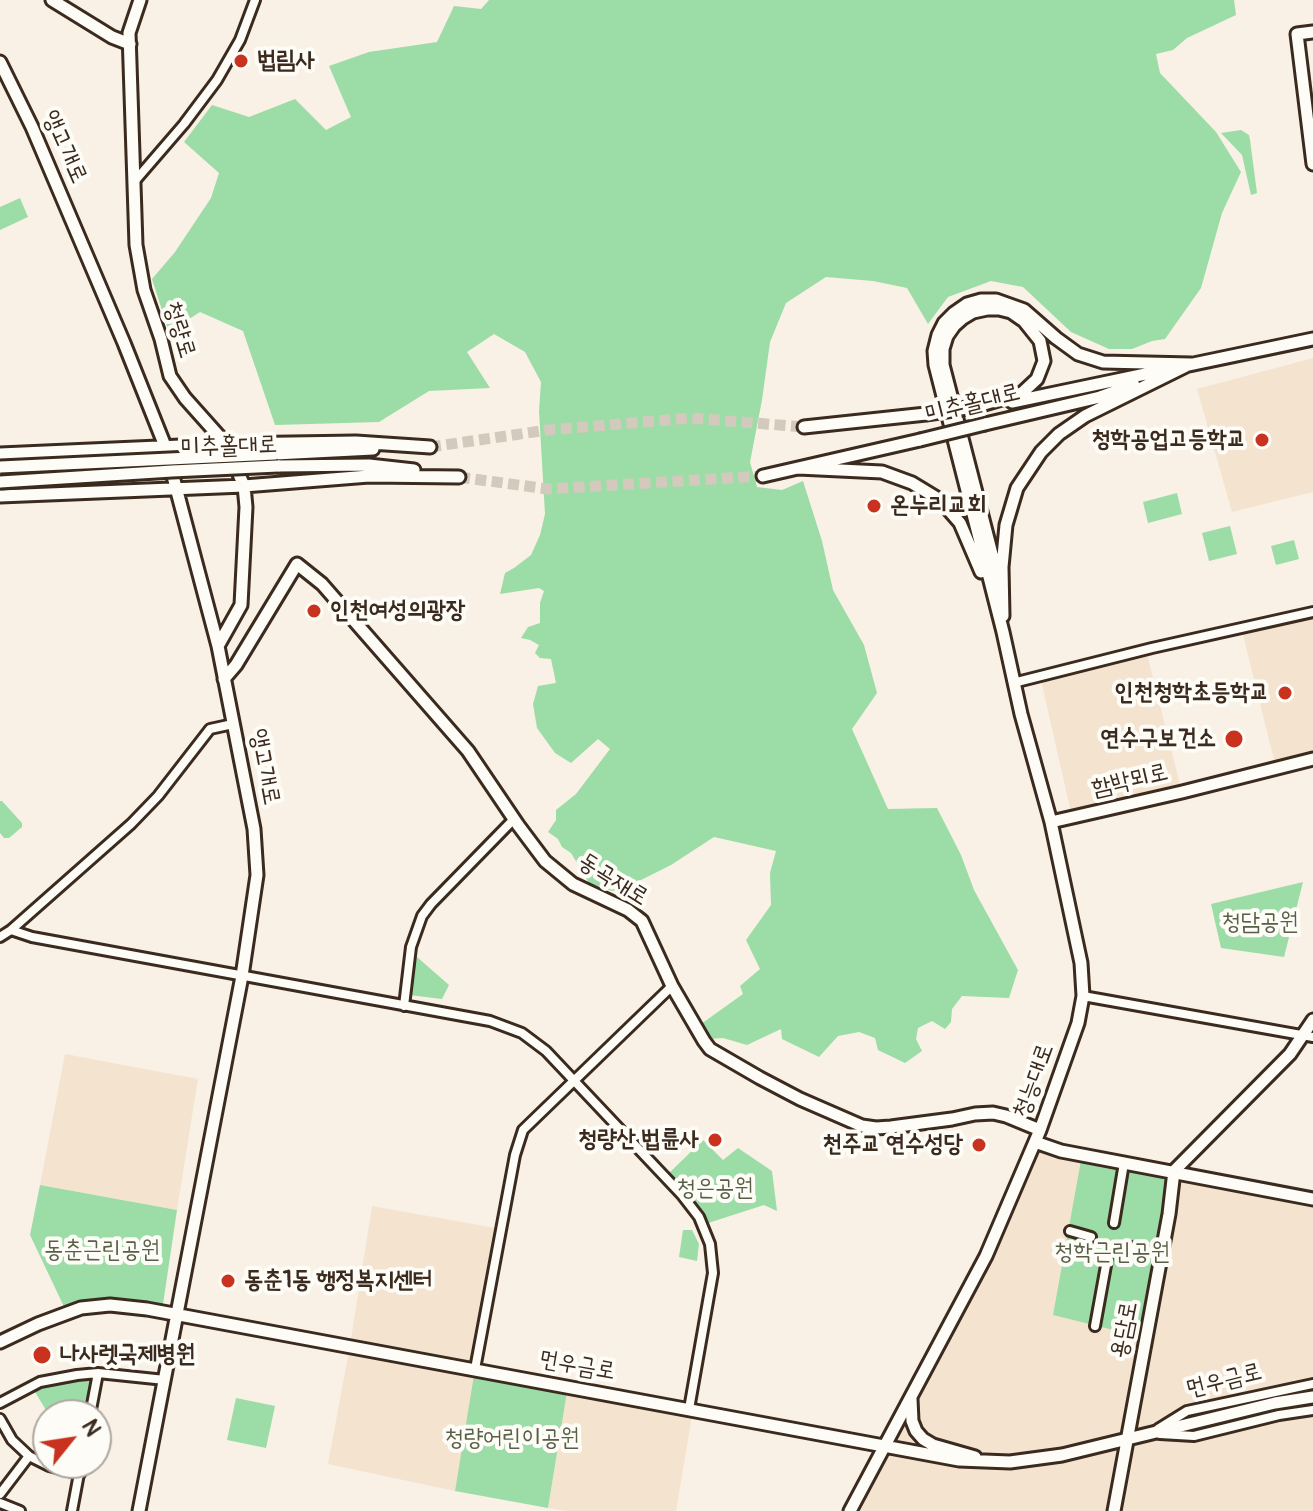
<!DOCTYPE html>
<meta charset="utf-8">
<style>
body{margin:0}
#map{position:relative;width:1313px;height:1511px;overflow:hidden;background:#f9f1e5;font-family:Pangolin,sans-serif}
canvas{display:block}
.north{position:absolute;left:32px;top:1399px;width:80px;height:80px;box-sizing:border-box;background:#fdfcf7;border:2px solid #afa8a0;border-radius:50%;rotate:60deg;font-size:22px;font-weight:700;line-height:32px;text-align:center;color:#3b2a1e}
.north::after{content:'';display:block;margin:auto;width:28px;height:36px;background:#c8321e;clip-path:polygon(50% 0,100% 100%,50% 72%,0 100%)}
</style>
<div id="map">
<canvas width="1313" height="1511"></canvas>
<div class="north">N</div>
</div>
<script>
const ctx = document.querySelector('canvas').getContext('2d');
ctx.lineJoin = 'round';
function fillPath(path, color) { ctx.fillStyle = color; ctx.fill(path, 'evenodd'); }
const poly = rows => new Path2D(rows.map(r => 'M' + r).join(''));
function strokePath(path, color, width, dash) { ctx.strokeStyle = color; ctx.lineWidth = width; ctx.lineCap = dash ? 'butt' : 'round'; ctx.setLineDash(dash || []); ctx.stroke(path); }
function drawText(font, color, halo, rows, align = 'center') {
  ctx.font = font + ' Pangolin,"Poor Story",sans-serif'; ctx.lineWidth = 8; ctx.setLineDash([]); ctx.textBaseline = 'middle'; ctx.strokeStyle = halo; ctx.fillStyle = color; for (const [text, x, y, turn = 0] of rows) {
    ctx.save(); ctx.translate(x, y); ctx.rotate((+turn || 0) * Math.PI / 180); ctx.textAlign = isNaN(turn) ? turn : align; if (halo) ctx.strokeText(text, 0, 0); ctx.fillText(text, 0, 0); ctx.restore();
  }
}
fillPath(poly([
 [1313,358,1313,492,1232,512,1197,389],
 [1313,612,1313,759,1276,768,1241,627],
 [1146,650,1182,792,1072,817,1040,676],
 [65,1054,198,1079,177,1210,40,1185],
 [1035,1142,1313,1198,1313,1511,850,1511,931,1359],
 [372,1206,501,1229,455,1491,328,1464,350,1345],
 [568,1386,693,1410,676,1511,567,1511,548,1508]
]), '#f4e4cf');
fillPath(poly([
 [489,0,1234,0,1236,15,1187,38,1173,50,1156,54,1160,73,1216,132,1241,172,1222,213,1201,288,1165,339,1152,341,1132,349,1109,349,1071,332,1023,287,991,281,948,297,928,324,907,288,873,281,826,277,786,303,770,342,762,400,750,462,757,487,782,490,803,481,822,541,833,590,864,645,877,693,852,729,888,809,937,808,961,855,974,890,1018,970,1009,998,962,996,952,1009,951,1022,945,1029,932,1021,918,1028,916,1039,922,1051,905,1063,878,1050,875,1038,859,1032,838,1036,819,1057,782,1039,781,1029,747,1045,723,1038,708,1039,701,1024,743,994,740,986,760,969,746,940,771,905,770,873,776,851,714,837,671,865,627,887,612,891,589,883,571,853,562,847,558,839,548,832,556,820,556,810,576,794,610,749,598,739,571,763,555,753,537,728,533,704,538,686,556,683,551,659,540,658,535,653,539,645,530,640,521,638,528,627,540,623,540,603,544,591,539,588,500,594,505,573,514,568,531,555,540,535,545,514,539,411,541,382,525,352,494,334,467,352,490,388,429,391,379,422,275,425,243,331,200,312,169,332,152,279,175,252,211,198,219,173,184,142,212,105,249,117,295,99,326,130,351,117,329,66,369,52,437,42,454,6,481,9],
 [1241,130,1249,135,1250,140,1257,193,1251,195,1242,155,1221,133],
 [20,198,28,217,0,230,0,207],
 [1177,493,1182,514,1148,523,1143,502],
 [1230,526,1237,554,1209,561,1202,533],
 [1294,540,1299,559,1276,565,1271,546],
 [0,801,2,801,22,823,22,827,9,838,4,838,0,833],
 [1303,882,1284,957,1221,948,1211,904],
 [417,957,449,985,442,999,409,995],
 [703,1140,723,1160,738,1148,772,1171,777,1211,764,1205,702,1225,665,1177],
 [1082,1155,1174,1171,1146,1338,1053,1315],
 [40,1185,177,1210,162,1311,110,1305,67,1313,30,1235],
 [683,1230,692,1230,699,1244,697,1261,679,1257],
 [475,1369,568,1386,548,1508,455,1491],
 [98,1373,90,1415,49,1415,32,1387],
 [236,1398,275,1406,266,1448,227,1440]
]), '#9cdca6');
strokePath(poly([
 [430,447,548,430,692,418,804,427],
 [459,477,548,489,763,476]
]), '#d3c9bd', 11, [11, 5.5]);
const street = poly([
 [134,182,184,124,217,80,240,40,255,0],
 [1013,683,1152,648,1313,612],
 [11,930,32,937,490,1021,522,1033,546,1051,682,1195,699,1217,710,1244,713,1273,689,1409],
 [0,937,11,930,131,824,158,796,210,729,233,724],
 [1083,996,1313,1037],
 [404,1006,411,947,422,916,431,904,514,819],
 [1114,1223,1124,1163],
 [1070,1231,1091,1237],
 [1127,1246,1162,1254],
 [1095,1326,1107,1260],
 [475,1369,515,1155,523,1130,672,986],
 [0,1403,40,1382,77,1375,98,1373,165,1380],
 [90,1415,98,1373],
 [0,1419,12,1440,29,1456,49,1466,80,1474],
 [1158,1429,1187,1411,1313,1384],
 [1160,1434,1194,1436,1279,1415,1313,1410],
 [0,1494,29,1456],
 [0,1503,20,1511],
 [72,1511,81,1463]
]);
const secondary = poly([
 [52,0,112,37,130,44],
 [140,0,129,33,136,245,144,290,161,339,170,376,185,398,226,444,244,486,246,507,241,605,218,646],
 [1313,32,1297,34,1313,164],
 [0,62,32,127,124,343,165,446,218,646,254,829,257,875,242,976,139,1511],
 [1012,402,1313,339],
 [974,407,1022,393,1037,379,1044,361,1040,341,1024,321,1011,312,999,309,987,309,973,312,963,318,954,326,947,336,943,349,943,365,994,562,998,592],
 [985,424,1100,397,1134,385],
 [804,427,926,414],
 [0,454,226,444,356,442,430,447],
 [275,454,373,449],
 [278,466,369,465,414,470],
 [798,468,882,472,912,483,940,500,960,523,981,572],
 [763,476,920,440],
 [0,496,244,486,369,476,459,477],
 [1003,616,1002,567,1006,525,1017,488,1041,452,1059,434,1085,416,1186,366],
 [224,679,236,665,297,564,322,584,468,751,518,825,545,861,573,884,628,910,642,921,672,986,704,1041,710,1049,760,1078,800,1099,862,1126,876,1128,891,1127,952,1119,975,1114,993,1113,1006,1116,1040,1130],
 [1051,822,1182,792,1313,759],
 [1035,1142,1061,1151,1313,1199],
 [0,1342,38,1324,81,1308,110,1305,147,1309,959,1460,1010,1462,1062,1455,1275,1403,1313,1397],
 [911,1399,912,1421,916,1431,923,1439,933,1445,975,1457],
 [850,1511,986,1256,1040,1130,1078,1023,1083,996,1081,963,1051,822,1021,714,1003,632,935,365,934,351,938,335,944,323,954,313,967,304,981,300,996,300,1024,310,1056,338,1078,354,1103,362,1191,364],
 [1114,1511,1169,1214,1174,1171,1290,1054,1313,1020]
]);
strokePath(street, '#3b2a1e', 14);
strokePath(secondary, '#3b2a1e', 17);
strokePath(street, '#fdfcf7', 8);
strokePath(secondary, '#fdfcf7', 11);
const secondaryBridge = poly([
 [926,414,974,407],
 [920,440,985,424],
 [0,467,275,454],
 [0,482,172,471,278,466]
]);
strokePath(secondaryBridge, '#3b2a1e', 17, []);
strokePath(secondaryBridge, '#fdfcf7', 11);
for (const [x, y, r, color] of [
 [241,61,8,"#c8321e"],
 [1262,440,8,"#c8321e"],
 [874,506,8,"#c8321e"],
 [314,611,8,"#c8321e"],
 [1285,693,8,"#c8321e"],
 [1234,739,10,"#c8321e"],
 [715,1140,8,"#c8321e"],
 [979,1145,8,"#c8321e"],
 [228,1281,8,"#c8321e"],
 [42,1355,10,"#c8321e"]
]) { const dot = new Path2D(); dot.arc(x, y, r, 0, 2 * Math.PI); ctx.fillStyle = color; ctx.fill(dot); strokePath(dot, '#fdfcf7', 3); }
drawText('bold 24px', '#3b2a1e', '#fdfcf7', [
 ["법림사",257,61],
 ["청학공업고등학교",1246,440,"right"],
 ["온누리교회",890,506],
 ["인천여성의광장",330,611],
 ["인천청학초등학교",1269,693,"right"],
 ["연수구보건소",1216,739,"right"],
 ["청량산 법륜사",699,1140,"right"],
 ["천주교 연수성당",963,1145,"right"],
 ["동춘1동 행정복지센터",244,1281],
 ["나사렛국제병원",60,1355]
], 'left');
drawText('24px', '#3b2a1e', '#fdfcf7', [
 ["앵고개로",64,147,66],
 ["청량로",179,330,73],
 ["미추홀대로",973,404,-14],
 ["미추홀대로",229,447,-2],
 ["앵고개로",264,767,79],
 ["함박뫼로",1130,781,-13],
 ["동곡재로",613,880,32],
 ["청능대로",1034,1081,-70],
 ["용담로",1125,1330,-79],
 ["먼우금로",577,1366,10],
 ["먼우금로",1224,1381,-14]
]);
drawText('24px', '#585f47', '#fdfcf7', [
 ["청담공원",1260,923],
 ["청은공원",715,1189],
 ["동춘근린공원",102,1251],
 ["청학근린공원",1112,1253],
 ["청량어린이공원",512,1439]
]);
</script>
